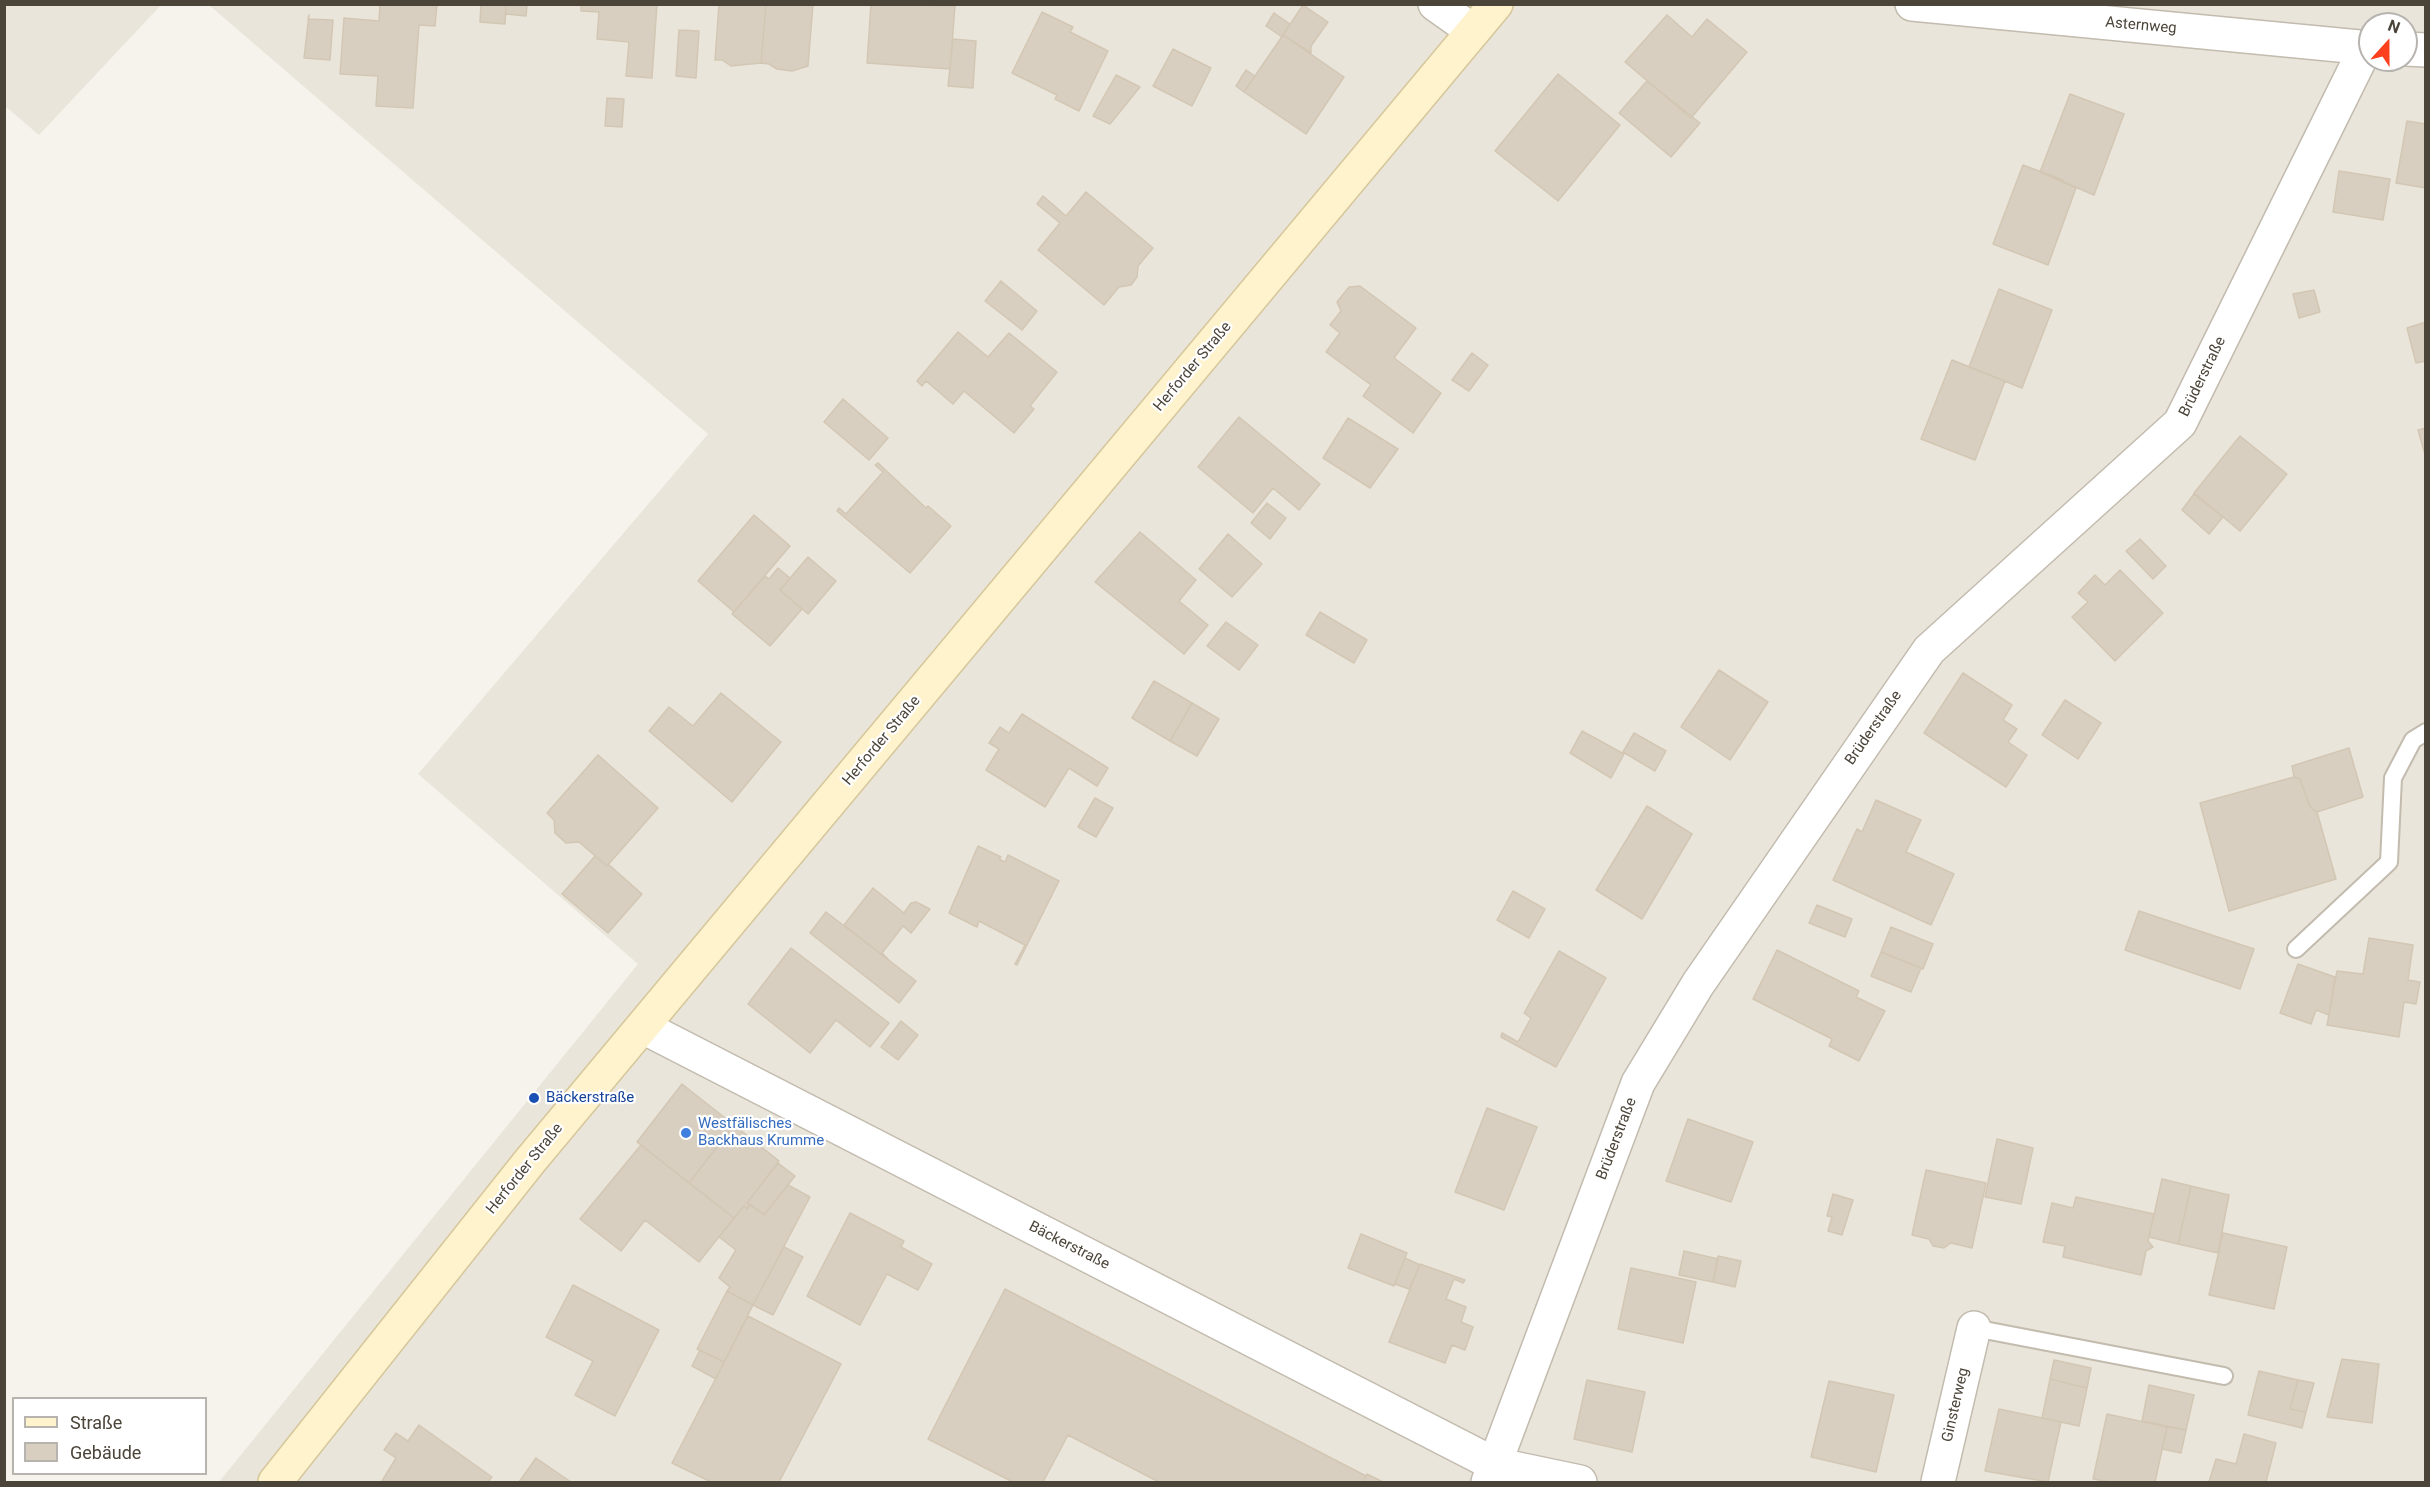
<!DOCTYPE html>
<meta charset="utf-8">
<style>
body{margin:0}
#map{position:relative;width:2430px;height:1487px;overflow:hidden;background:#f6f3ec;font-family:Roboto,sans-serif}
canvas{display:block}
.frame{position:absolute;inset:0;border:6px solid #4b4439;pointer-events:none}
.legend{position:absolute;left:12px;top:1397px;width:195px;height:78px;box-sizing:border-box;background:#fff;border:2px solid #b7b4b0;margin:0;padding:8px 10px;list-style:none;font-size:18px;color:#4b4439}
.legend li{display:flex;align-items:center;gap:12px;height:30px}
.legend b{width:30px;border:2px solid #b7b4b0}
.north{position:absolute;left:2358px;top:12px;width:60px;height:60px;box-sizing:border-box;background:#fff;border:2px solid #b7b4b0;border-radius:50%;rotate:21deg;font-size:16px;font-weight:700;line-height:24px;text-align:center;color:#4b4439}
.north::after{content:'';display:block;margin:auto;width:21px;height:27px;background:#fc3f1d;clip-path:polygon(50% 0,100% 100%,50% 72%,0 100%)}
</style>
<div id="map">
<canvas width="2430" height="1487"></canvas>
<div class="frame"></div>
<ul class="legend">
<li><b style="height:8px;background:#fff3cd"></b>Straße</li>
<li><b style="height:16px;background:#d8cfc1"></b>Gebäude</li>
</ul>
<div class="north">N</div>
</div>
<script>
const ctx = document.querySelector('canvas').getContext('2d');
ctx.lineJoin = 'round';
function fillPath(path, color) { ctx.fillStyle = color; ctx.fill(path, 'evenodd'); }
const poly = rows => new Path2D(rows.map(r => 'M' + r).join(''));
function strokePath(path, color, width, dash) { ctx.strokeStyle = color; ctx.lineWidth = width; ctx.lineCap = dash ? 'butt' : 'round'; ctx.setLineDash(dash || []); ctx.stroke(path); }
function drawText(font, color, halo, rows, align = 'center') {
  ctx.font = font + ' Roboto,sans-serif'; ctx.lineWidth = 4.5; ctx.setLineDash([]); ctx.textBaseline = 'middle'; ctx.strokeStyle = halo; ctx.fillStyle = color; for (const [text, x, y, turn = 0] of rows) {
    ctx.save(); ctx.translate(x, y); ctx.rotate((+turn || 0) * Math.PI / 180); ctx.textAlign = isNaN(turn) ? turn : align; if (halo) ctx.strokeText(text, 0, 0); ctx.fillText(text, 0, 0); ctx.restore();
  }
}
fillPath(poly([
 [4,5,5,4,161,5,39,135,5,106],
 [209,5,2425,5,2425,1482,219,1482,638,964,418,774,708,434],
 [2370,24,2406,24,2406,60,2370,60]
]), '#eae5da');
const building = poly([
 [380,4,437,4,435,26,419,25,413,108,376,106,378,76,340,74,344,18,379,21,380,4],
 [481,4,506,4,505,24,480,22,481,4],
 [506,4,527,4,526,16,506,14,506,4],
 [581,4,657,4,652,78,626,76,629,42,597,39,599,12,581,11,581,4],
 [719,4,766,4,761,63,731,66,722,60,715,60,719,4],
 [766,4,813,4,808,66,792,71,777,69,769,64,761,63,766,4],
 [871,4,955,6,950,69,867,63,871,4],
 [1303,5,1328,22,1311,46,1311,53,1283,35,1303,5],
 [1042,12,1073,27,1070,32,1108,51,1079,111,1055,99,1057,95,1012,73,1042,12],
 [1274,13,1290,24,1282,37,1266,26,1274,13],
 [309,15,308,19,333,20,330,60,304,58,309,15],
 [1667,15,1692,37,1707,19,1747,52,1691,118,1625,62,1667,15],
 [679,30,699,31,696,78,676,76,679,30],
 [1283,35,1344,77,1306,134,1244,92,1283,35],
 [953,39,976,41,973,88,948,86,953,39],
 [1173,49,1211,68,1192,106,1153,86,1173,49],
 [1246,70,1255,76,1244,92,1236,86,1246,70],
 [1558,74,1620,125,1558,201,1495,151,1558,74],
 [1116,75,1140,87,1110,124,1093,116,1116,75],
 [1647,81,1700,123,1671,157,1619,113,1647,81],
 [2070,94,2124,114,2094,195,2040,172,2070,94],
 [607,98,624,99,622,127,605,126,607,98],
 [2407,121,2426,124,2426,188,2396,183,2407,121],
 [2023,165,2063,180,2062,182,2076,188,2048,265,1993,244,2023,165],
 [2339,171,2390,179,2383,220,2333,212,2339,171],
 [1086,192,1153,248,1138,266,1137,277,1131,285,1119,287,1104,305,1038,250,1060,223,1037,204,1043,196,1066,216,1086,192],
 [1001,281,1037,311,1022,330,985,301,1001,281],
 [1360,286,1416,328,1394,358,1441,393,1413,433,1363,396,1371,385,1326,352,1340,333,1330,325,1341,311,1337,302,1349,287,1360,286],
 [1999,289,2052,310,2022,388,1969,367,1999,289],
 [2314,290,2320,312,2299,318,2293,294,2314,290],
 [2426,322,2426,361,2416,363,2407,328,2426,322],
 [958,332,988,357,1009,333,1057,372,1030,406,1034,409,1014,433,964,391,953,404,926,381,922,386,917,381,958,332],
 [1472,353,1488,365,1469,391,1452,380,1472,353],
 [1952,360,2005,381,1975,460,1921,439,1952,360],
 [843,399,888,438,869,460,824,422,843,399],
 [1239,417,1320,484,1299,510,1273,488,1253,513,1198,467,1239,417],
 [1348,418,1398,449,1370,488,1323,458,1348,418],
 [2426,428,2426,458,2418,430,2426,428],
 [2240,436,2287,474,2240,531,2194,493,2240,436],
 [878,463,926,508,928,506,951,526,910,573,837,511,839,508,846,514,883,472,875,465,878,463],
 [2194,494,2223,517,2209,534,2182,510,2194,494],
 [1267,503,1286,518,1270,539,1251,523,1267,503],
 [754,515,790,546,734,612,698,581,754,515],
 [1140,532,1196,580,1179,601,1208,625,1184,654,1095,582,1140,532],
 [1228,534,1262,564,1232,597,1199,569,1228,534],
 [2140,539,2166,566,2153,579,2126,551,2140,539],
 [808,557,836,581,808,614,780,590,808,557],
 [778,568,790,578,780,590,802,609,770,646,732,614,765,576,769,579,778,568],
 [2120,570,2163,613,2115,661,2072,617,2088,602,2078,593,2095,575,2105,585,2120,570],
 [1320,612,1367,640,1354,663,1306,635,1320,612],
 [1226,622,1258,645,1239,670,1207,646,1226,622],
 [1719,670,1768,702,1730,760,1681,727,1719,670],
 [1963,673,2012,705,2003,720,2017,729,2008,742,2027,755,2006,787,1924,733,1963,673],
 [1154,681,1192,703,1170,741,1132,718,1154,681],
 [721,693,781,742,732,802,649,731,669,707,693,726,721,693],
 [2065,700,2101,723,2078,759,2042,735,2065,700],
 [1192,703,1219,719,1197,756,1170,741,1192,703],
 [1022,714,1108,768,1097,786,1069,768,1045,807,986,770,999,749,989,743,1000,727,1009,733,1022,714],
 [1582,731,1624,754,1611,778,1570,753,1582,731],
 [1634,733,1666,751,1655,771,1623,752,1634,733],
 [2349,748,2363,797,2317,812,2310,807,2300,779,2294,777,2292,766,2349,748],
 [598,755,658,808,607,866,579,842,566,843,555,833,554,820,547,813,598,755],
 [2294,777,2300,779,2310,807,2317,812,2336,879,2229,911,2200,803,2294,777],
 [1095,798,1113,808,1096,837,1078,827,1095,798],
 [1876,800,1921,820,1906,852,1954,874,1931,925,1833,880,1857,829,1862,832,1876,800],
 [1647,806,1692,834,1642,919,1596,890,1647,806],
 [978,846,1001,857,999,859,1005,862,1008,855,1059,881,1017,965,1015,964,1025,945,979,921,977,927,949,913,978,846],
 [595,856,607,866,608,864,642,894,608,933,562,894,595,856],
 [873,888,904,913,911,903,916,902,930,909,911,933,903,926,882,953,890,961,844,925,873,888],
 [1513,891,1545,909,1529,938,1497,920,1513,891],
 [1817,905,1852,919,1845,937,1809,923,1817,905],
 [2139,911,2254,949,2240,989,2125,950,2139,911],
 [826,912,916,981,899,1003,810,933,826,912],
 [1891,927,1933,944,1923,969,1881,952,1891,927],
 [2369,938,2413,945,2408,980,2420,982,2416,1004,2404,1002,2399,1037,2327,1025,2337,971,2363,974,2369,938],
 [791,948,889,1023,870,1047,836,1020,810,1053,748,1004,791,948],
 [1777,950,1859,991,1856,997,1885,1011,1859,1061,1829,1046,1832,1039,1753,999,1777,950],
 [1559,951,1606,978,1556,1067,1501,1037,1502,1033,1518,1042,1531,1018,1524,1013,1559,951],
 [1881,952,1921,968,1911,992,1871,976,1881,952],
 [2298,964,2335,977,2329,1015,2316,1010,2311,1024,2280,1013,2298,964],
 [901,1021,918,1035,898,1060,881,1047,901,1021],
 [682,1084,734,1125,689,1183,637,1142,682,1084],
 [1487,1108,1537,1127,1504,1210,1455,1192,1487,1108],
 [1688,1119,1753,1142,1731,1202,1666,1181,1688,1119],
 [734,1125,779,1161,747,1203,750,1205,747,1209,744,1206,734,1218,689,1183,734,1125],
 [1997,1139,2033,1148,2021,1204,1985,1197,1997,1139],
 [641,1145,734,1218,699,1262,645,1220,621,1251,580,1219,641,1145],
 [778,1163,795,1176,764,1215,747,1203,778,1163],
 [1926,1170,1986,1183,1972,1248,1951,1243,1944,1248,1933,1246,1929,1239,1912,1235,1926,1170],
 [2162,1179,2191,1186,2178,1244,2149,1237,2162,1179],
 [788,1185,810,1197,753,1305,727,1291,730,1287,719,1278,736,1250,719,1237,744,1206,747,1209,750,1204,764,1215,788,1185],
 [2191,1186,2229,1195,2218,1253,2178,1244,2191,1186],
 [1833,1194,1853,1200,1842,1235,1828,1231,1832,1217,1827,1216,1833,1194],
 [2076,1197,2154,1214,2148,1241,2153,1247,2146,1251,2141,1275,2063,1257,2065,1246,2043,1242,2052,1203,2073,1208,2076,1197],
 [850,1213,904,1241,901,1247,932,1264,918,1290,887,1274,860,1325,807,1296,850,1213],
 [2223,1233,2287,1247,2274,1309,2209,1295,2223,1233],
 [1361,1234,1407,1253,1394,1286,1348,1268,1361,1234],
 [784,1247,803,1257,773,1315,753,1305,784,1247],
 [1684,1251,1718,1259,1713,1282,1679,1275,1684,1251],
 [1718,1256,1741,1261,1735,1287,1713,1282,1718,1256],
 [1405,1258,1420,1265,1409,1289,1395,1284,1405,1258],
 [1420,1264,1465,1280,1463,1283,1454,1279,1446,1299,1466,1307,1461,1322,1473,1327,1465,1350,1452,1345,1445,1363,1389,1342,1420,1264],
 [1631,1268,1696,1282,1683,1343,1618,1329,1631,1268],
 [573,1285,659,1330,615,1416,575,1395,593,1361,546,1337,573,1285],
 [1005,1289,1366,1476,1363,1482,1159,1482,1068,1435,1043,1482,1013,1482,928,1439,1005,1289],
 [727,1291,753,1305,724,1362,697,1349,727,1291],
 [748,1316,841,1364,779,1482,711,1482,672,1463,748,1316],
 [700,1350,724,1362,716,1379,692,1366,700,1350],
 [2342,1359,2379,1364,2372,1423,2327,1417,2342,1359],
 [2054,1360,2091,1368,2087,1388,2050,1379,2054,1360],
 [2259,1371,2298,1380,2290,1409,2306,1412,2302,1428,2248,1415,2259,1371],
 [2050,1379,2087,1388,2079,1426,2042,1418,2050,1379],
 [1587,1380,1645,1392,1632,1452,1574,1439,1587,1380],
 [2298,1380,2314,1383,2306,1412,2290,1409,2298,1380],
 [1829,1381,1894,1395,1876,1472,1811,1457,1829,1381],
 [2149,1385,2194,1395,2186,1430,2142,1421,2149,1385],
 [1999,1409,2061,1422,2048,1482,1985,1471,1999,1409],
 [2107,1414,2167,1427,2155,1482,2110,1482,2093,1479,2107,1414],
 [419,1425,492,1477,488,1482,382,1481,396,1458,384,1450,396,1433,408,1441,419,1425],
 [2167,1427,2186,1430,2181,1453,2162,1449,2167,1427],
 [2244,1434,2276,1443,2266,1482,2209,1482,2216,1459,2236,1464,2244,1434],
 [536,1458,571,1482,519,1482,536,1458],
 [1367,1474,1383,1482,1363,1482,1367,1474]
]);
fillPath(building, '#d8cfc1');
strokePath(building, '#d3c7b4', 1.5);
const lane = poly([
 [2296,949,2389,862,2393,778,2413,740,2426,732],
 [1974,1328,2224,1376]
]);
const street = poly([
 [1435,4,1473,31],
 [1912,4,2370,48],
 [2406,49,2426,50],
 [643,1027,1494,1464,1580,1482],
 [1488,1482,1638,1083,1698,984,1929,650,2180,423,2366,47],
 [1938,1482,1974,1328]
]);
const secondary = poly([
 [275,1482,530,1161,1496,4]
]);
strokePath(lane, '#c2bbae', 20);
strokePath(street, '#c2bbae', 36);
strokePath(secondary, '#d6c79b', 36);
strokePath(lane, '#fff', 16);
strokePath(street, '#fff', 33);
strokePath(secondary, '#fff3cd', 33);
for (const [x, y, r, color] of [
 [534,1098,6,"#1a4fb4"],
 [686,1133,6,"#3f7fe0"]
]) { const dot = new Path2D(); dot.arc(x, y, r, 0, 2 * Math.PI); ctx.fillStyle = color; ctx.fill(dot); strokePath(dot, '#fff', 2); }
drawText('15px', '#4b4439', '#fff', [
 ["Asternweg",2141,26,5],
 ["Herforder Straße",1193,367,-50],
 ["Brüderstraße",2203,377,-64],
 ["Brüderstraße",1874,728,-55],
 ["Herforder Straße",882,741,-50],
 ["Brüderstraße",1617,1139,-69],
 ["Herforder Straße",525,1169,-51],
 ["Bäckerstraße",1069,1246,27],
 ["Ginsterweg",1956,1405,-77]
]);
drawText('15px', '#164399', '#fff', [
 ["Bäckerstraße",546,1098]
], 'left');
drawText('15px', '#366cbe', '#fff', [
 ["Westfälisches",698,1124],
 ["Backhaus Krumme",698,1141]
], 'left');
</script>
